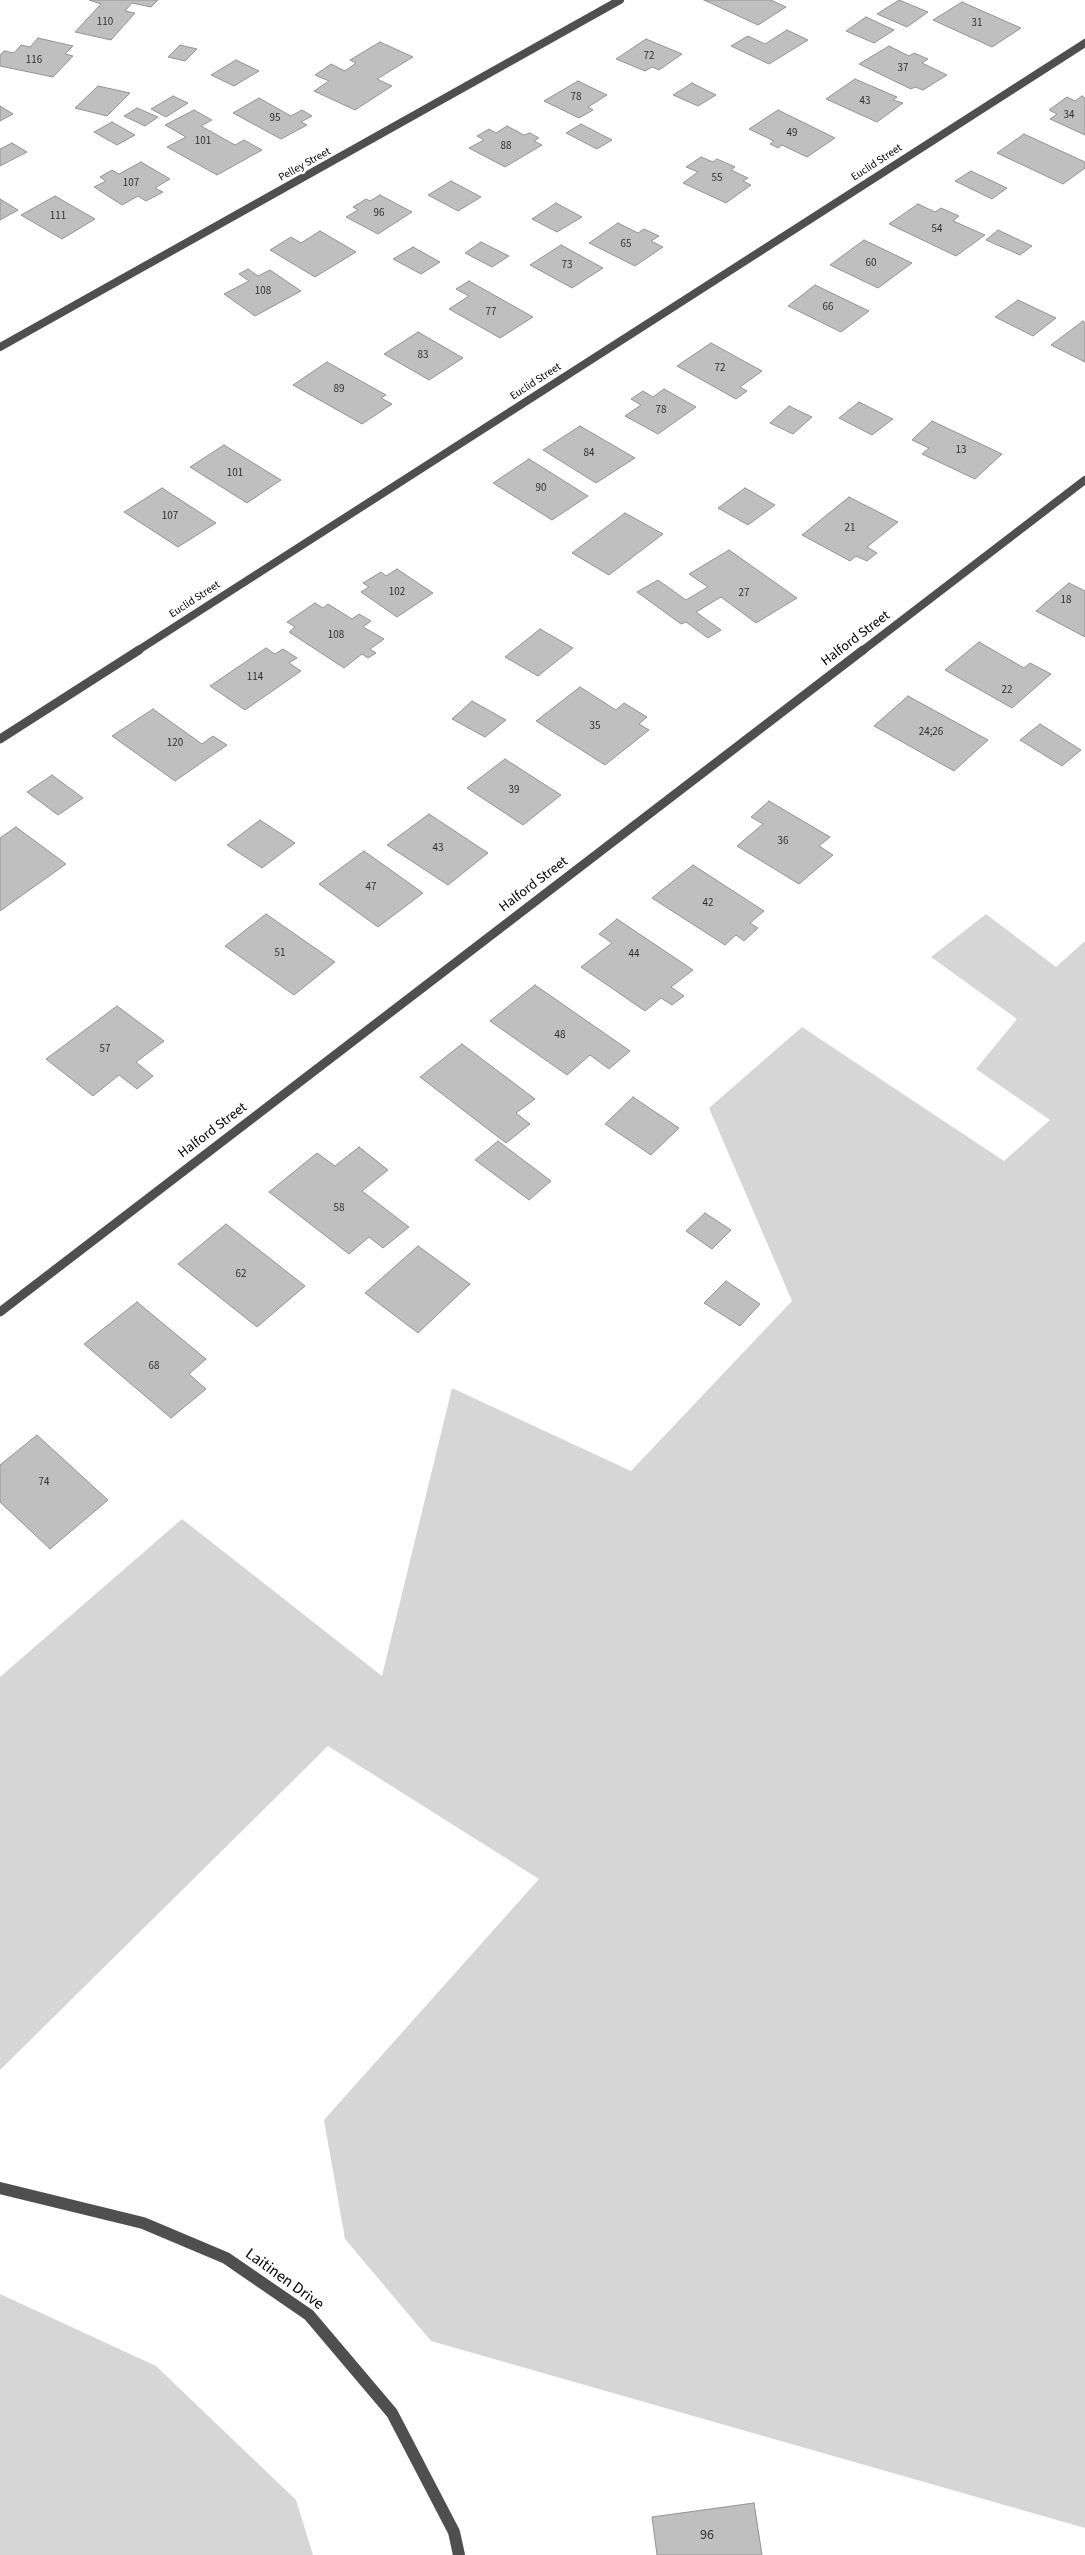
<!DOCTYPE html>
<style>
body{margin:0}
canvas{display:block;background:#fff}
</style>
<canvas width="1085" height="2555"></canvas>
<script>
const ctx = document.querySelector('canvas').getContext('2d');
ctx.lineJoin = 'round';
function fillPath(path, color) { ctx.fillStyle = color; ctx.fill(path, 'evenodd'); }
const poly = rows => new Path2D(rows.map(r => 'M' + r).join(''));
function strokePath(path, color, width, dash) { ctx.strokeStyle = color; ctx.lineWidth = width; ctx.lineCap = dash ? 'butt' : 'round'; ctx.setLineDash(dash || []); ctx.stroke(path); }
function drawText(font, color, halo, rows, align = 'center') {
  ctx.font = font + ' "Source Sans 3",sans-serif'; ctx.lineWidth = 5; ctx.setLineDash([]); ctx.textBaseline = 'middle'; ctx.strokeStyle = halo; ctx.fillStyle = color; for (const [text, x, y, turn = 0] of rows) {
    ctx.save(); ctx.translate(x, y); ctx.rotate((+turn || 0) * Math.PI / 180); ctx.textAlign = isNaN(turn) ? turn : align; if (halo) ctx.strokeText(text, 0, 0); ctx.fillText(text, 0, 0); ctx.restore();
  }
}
fillPath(poly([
 [986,914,1056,967,1085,941,1085,2528,431,2341,345,2239,324,2120,539,1879,328,1746,0,2070,0,1677,182,1519,382,1676,452,1388,631,1471,792,1301,709,1108,802,1027,1004,1161,1050,1120,976,1069,1017,1019,931,957],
 [0,2294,156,2366,296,2500,313,2555,0,2555]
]), '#d6d6d6');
const building = poly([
 [158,0,151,7,132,3,125,11,135,13,111,40,75,32,101,4,89,0,158,0],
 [704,0,771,0,786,7,758,25,704,0],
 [899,0,928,12,907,27,877,14,899,0],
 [962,2,1021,28,992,47,933,20,962,2],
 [866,17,894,30,874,43,846,31,866,17],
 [787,30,808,40,769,64,731,46,748,36,765,44,787,30],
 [38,38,73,46,65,54,73,56,53,77,0,66,0,55,4,51,14,53,21,45,30,47,38,38],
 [646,39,682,54,659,70,652,67,645,71,616,59,646,39],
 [380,42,413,57,377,79,392,86,355,110,314,91,329,81,315,75,331,64,345,71,356,63,350,60,380,42],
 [180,45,197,49,185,61,168,57,180,45],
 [889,46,909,56,914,53,928,59,922,63,947,75,923,90,915,87,911,89,859,64,889,46],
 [236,60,259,71,234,86,211,75,236,60],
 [855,79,897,97,893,100,903,103,877,122,826,99,855,79],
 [578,81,607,95,588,107,593,110,579,118,544,101,578,81],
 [692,83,716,95,698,106,673,95,692,83],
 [98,86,130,93,107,116,75,108,98,86],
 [173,96,188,103,166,117,151,109,173,96],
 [1082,96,1085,98,1085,135,1050,119,1057,114,1049,110,1067,97,1075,101,1082,96],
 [259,98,291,116,302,110,312,116,301,122,307,125,281,139,233,113,259,98],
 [0,106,13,114,0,121,0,106],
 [137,108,158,117,145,126,124,116,137,108],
 [194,110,212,120,201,126,235,145,244,140,262,150,217,175,167,147,186,137,165,125,194,110],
 [778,110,835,138,807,157,782,145,778,148,770,144,774,141,749,129,778,110],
 [112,122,135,135,117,145,94,132,112,122],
 [581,124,612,140,597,149,566,133,581,124],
 [507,126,524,135,530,133,539,138,534,141,542,145,505,167,469,148,484,140,477,136,489,129,496,133,507,126],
 [1024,134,1085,162,1085,168,1063,184,997,153,1024,134],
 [12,143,27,152,0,166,0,149,12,143],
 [701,157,713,162,717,159,735,167,731,170,748,178,743,181,751,185,726,203,683,183,698,172,686,167,701,157],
 [141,162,170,179,155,188,163,192,146,201,138,196,122,205,94,187,106,181,100,177,112,170,119,174,141,162],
 [971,171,1007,188,992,199,955,181,971,171],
 [451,181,481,197,458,211,428,195,451,181],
 [380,195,412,212,378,234,346,217,358,210,353,207,366,199,370,201,380,195],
 [55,196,95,219,62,239,21,215,55,196],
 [0,199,18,210,0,220,0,199],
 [556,203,582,217,557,232,532,219,556,203],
 [918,204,935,212,941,208,959,216,953,221,985,235,956,256,889,224,918,204],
 [618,223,638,233,644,229,659,236,651,241,663,247,635,266,589,243,618,223],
 [998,230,1032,246,1020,255,986,240,998,230],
 [320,231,356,252,315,277,270,250,291,237,301,243,320,231],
 [864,240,912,263,878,288,830,265,864,240],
 [481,242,509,256,492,267,465,253,481,242],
 [561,245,603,268,572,288,530,265,561,245],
 [413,247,440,262,421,274,393,259,413,247],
 [248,269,258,276,270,270,301,291,255,316,224,294,249,281,239,274,248,269],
 [469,281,533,317,500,338,449,309,469,296,456,289,469,281],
 [815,285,869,311,841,332,788,306,815,285],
 [1018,300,1056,318,1033,336,995,317,1018,300],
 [1083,321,1085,323,1085,362,1051,345,1083,321],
 [418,332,463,358,429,380,384,354,418,332],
 [711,343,762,371,740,387,747,391,736,399,677,366,711,343],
 [327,362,386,395,381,398,392,404,362,424,293,385,327,362],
 [664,389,696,407,658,434,625,416,641,405,631,399,643,391,653,397,664,389],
 [859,402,893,419,872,435,839,418,859,402],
 [789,406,812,417,793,434,770,423,789,406],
 [932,421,1002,454,975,479,922,454,929,448,912,440,932,421],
 [580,426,635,458,596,483,543,450,580,426],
 [224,445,281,480,247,503,190,467,224,445],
 [529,459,588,496,552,520,493,483,529,459],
 [162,488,216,523,178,547,124,512,162,488],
 [745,488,775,505,748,525,718,508,745,488],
 [849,497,898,522,867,547,877,553,867,561,856,556,850,561,802,535,849,497],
 [625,513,663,534,609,575,572,553,625,513],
 [729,550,797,598,756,623,721,597,696,612,721,630,708,638,686,622,681,624,637,592,658,580,686,600,708,587,689,574,729,550],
 [397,569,433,593,397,617,361,592,369,587,363,583,381,572,386,576,397,569],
 [1069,583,1085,591,1085,637,1036,611,1069,583],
 [315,603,323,608,328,604,352,619,359,614,371,621,363,627,384,639,370,649,376,653,368,658,362,654,344,668,289,632,295,627,287,622,315,603],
 [540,629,573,648,538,676,505,657,540,629],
 [979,642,1024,668,1030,663,1051,674,1012,708,945,670,979,642],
 [266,648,275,654,283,649,297,658,289,663,301,671,245,710,210,686,266,648],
 [580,687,616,710,624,703,647,717,639,724,649,730,605,765,536,721,580,687],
 [908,696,988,740,954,771,874,726,908,696],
 [472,701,506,720,485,737,452,719,472,701],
 [153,709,202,744,213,736,227,745,175,781,112,736,153,709],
 [1040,724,1081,750,1062,766,1020,740,1040,724],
 [505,759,561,795,523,825,467,788,505,759],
 [52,775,83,798,58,815,27,792,52,775],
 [769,801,830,837,819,846,833,855,799,884,737,846,763,824,751,817,769,801],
 [429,814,488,853,448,885,387,845,429,814],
 [260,820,295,843,262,868,227,845,260,820],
 [16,827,66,864,0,911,0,838,16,827],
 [364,851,423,893,378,927,319,884,364,851],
 [693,865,764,911,750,923,758,928,744,941,736,935,725,945,652,898,693,865],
 [266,914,335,962,294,995,225,946,266,914],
 [617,919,693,970,671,987,684,996,672,1005,661,998,645,1011,581,967,612,943,599,934,617,919],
 [535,985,630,1051,609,1069,590,1055,567,1075,490,1021,535,985],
 [117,1006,164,1041,136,1062,153,1076,137,1089,119,1075,93,1096,46,1059,117,1006],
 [462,1044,535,1099,516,1113,530,1124,506,1143,420,1077,462,1044],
 [633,1097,679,1128,651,1155,605,1124,633,1097],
 [498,1141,551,1181,529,1200,475,1160,498,1141],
 [359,1147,388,1170,362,1191,409,1227,383,1248,369,1237,349,1254,269,1192,317,1153,335,1166,359,1147],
 [705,1213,731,1230,712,1249,686,1231,705,1213],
 [226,1224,305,1286,257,1327,178,1264,226,1224],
 [418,1246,470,1284,418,1333,365,1293,418,1246],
 [726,1281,760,1304,740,1326,704,1303,726,1281],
 [137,1302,206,1359,189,1374,206,1389,171,1418,84,1344,137,1302],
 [37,1435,108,1500,50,1549,0,1502,0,1465,37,1435],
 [754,2503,762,2555,657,2555,652,2517,754,2503]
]);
fillPath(building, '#bfbfbf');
strokePath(building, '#939393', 1);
strokePath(poly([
 [0,347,620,0],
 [137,651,1085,43],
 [862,651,1085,480]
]), '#4f4f4f', 8);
strokePath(poly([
 [0,739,139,650],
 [0,1312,863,650]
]), '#4f4f4f', 9);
strokePath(poly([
 [0,2188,143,2223,226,2258,309,2315,392,2413,454,2532,459,2555]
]), '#4f4f4f', 12);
drawText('11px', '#303030', null, [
 ["110",105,23],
 ["31",977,24],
 ["72",649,57],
 ["116",34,61],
 ["37",903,69],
 ["78",576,98],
 ["43",865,102],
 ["34",1069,116],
 ["95",275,119],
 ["49",792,134],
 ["101",203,142],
 ["88",506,147],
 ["55",717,179],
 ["107",131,184],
 ["96",379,214],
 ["111",58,217],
 ["54",937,230],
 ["65",626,245],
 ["60",871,264],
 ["73",567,266],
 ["108",263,292],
 ["66",828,308],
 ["77",491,313],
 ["83",423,356],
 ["72",720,369],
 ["89",339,390],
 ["78",661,411],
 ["13",961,451],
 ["84",589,454],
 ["101",235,474],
 ["90",541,489],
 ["107",170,517],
 ["21",850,529],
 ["102",397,593],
 ["27",744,594],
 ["18",1066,601],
 ["108",336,636],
 ["114",255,678],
 ["22",1007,691],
 ["35",595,727],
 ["24;26",931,733],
 ["120",175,744],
 ["39",514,791],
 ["36",783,842],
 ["43",438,849],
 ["47",371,888],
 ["42",708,904],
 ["51",280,954],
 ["44",634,955],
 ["48",560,1036],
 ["57",105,1050],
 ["58",339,1209],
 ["62",241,1275],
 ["68",154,1367],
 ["74",44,1483]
]);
drawText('11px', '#000', '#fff', [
 ["Euclid Street",877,163,-33],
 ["Pelley Street",305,165,-29],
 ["Euclid Street",536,382,-33],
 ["Euclid Street",195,600,-33]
]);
drawText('14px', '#000', '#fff', [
 ["Halford Street",856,639,-37],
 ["Halford Street",534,885,-37],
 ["Halford Street",213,1131,-37]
]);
drawText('14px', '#303030', null, [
 ["96",707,2536]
]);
drawText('16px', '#000', '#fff', [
 ["Laitinen Drive",284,2280,36]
]);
</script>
